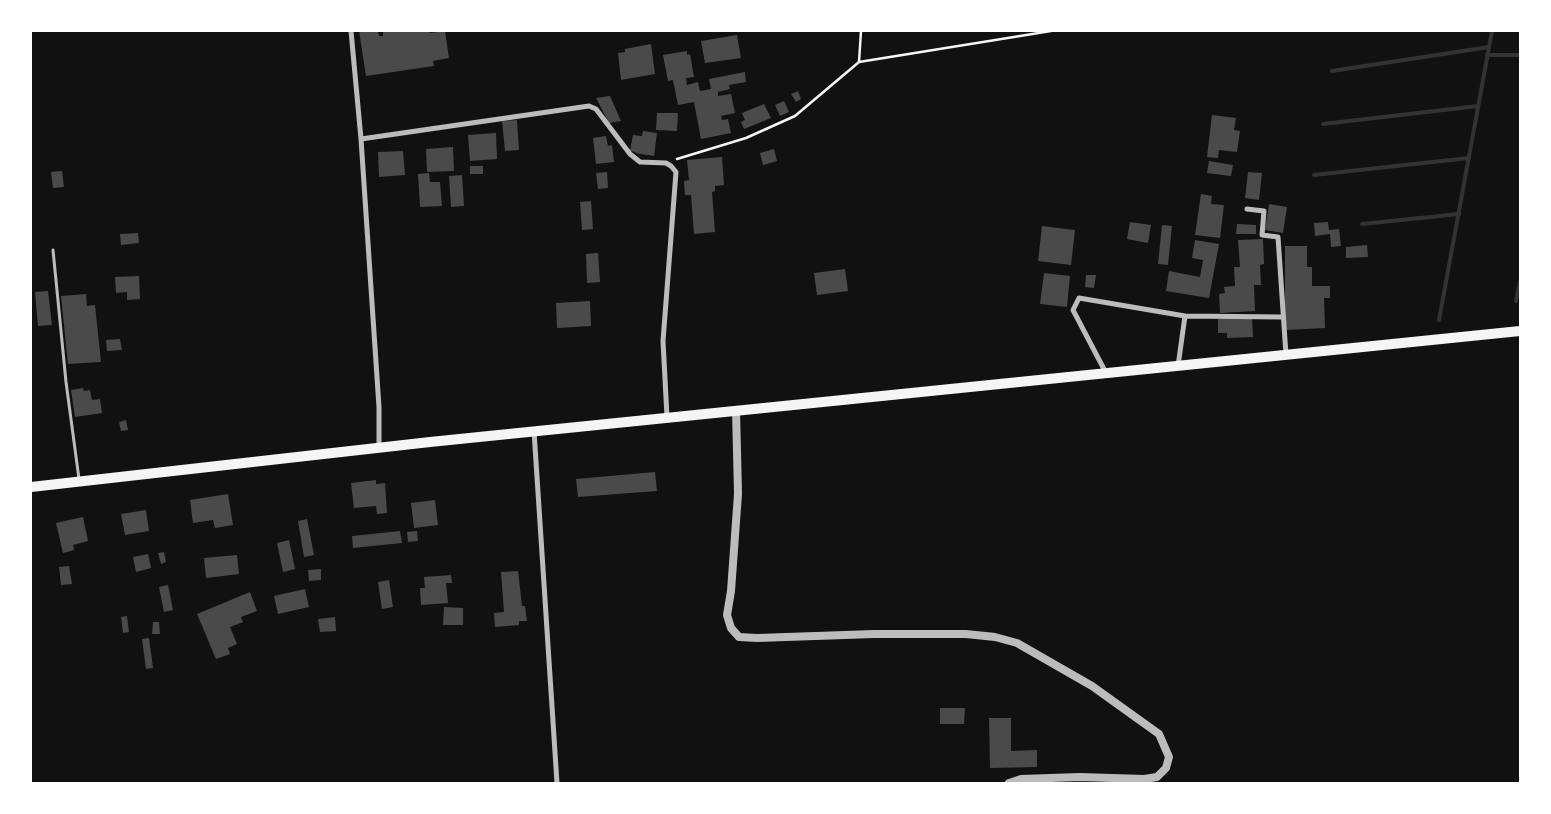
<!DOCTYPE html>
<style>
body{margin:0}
#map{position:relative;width:1551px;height:814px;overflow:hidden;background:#111;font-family:"DM Sans",sans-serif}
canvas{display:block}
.frame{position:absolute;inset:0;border:32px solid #fff;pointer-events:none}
</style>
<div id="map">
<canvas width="1551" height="814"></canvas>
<div class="frame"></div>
</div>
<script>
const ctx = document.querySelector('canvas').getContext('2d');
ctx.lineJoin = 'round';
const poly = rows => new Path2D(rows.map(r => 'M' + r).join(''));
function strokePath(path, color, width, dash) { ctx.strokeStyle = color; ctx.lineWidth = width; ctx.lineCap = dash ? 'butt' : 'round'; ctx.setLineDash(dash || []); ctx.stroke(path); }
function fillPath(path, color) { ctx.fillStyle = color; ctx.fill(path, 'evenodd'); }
strokePath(poly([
 [1487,55,1520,55],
 [1332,71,1489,47],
 [1323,124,1478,106],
 [1314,175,1469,158],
 [1362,224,1459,214],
 [1516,301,1520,282],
 [1439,320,1492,31]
]), '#333', 4);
fillPath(poly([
 [359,31,378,31,379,36,383,36,383,31,429,31,430,33,445,31,449,58,433,61,434,66,366,76],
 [737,35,741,58,705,63,701,41],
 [651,44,655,74,621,80,618,53,625,52,625,49],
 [687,51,687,55,690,54,694,77,686,78,687,85,698,82,700,91,711,89,709,79,745,72,746,82,729,85,730,89,718,92,718,96,731,94,735,113,721,116,722,120,728,119,731,133,701,139,694,102,678,105,673,80,668,81,663,55],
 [798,91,801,99,796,102,791,94],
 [610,96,621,121,609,123,596,98],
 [784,101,789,112,780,116,775,105],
 [764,104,771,118,744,129,741,122,745,120,742,113],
 [657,113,678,113,677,131,656,130],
 [1212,115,1236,118,1234,130,1240,131,1237,152,1219,150,1218,158,1207,157],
 [517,120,519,150,505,151,502,121],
 [643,131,657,133,654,156,635,153,636,152,630,151,633,135,642,136],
 [496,133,497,159,470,161,468,135],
 [606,136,608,146,612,145,614,162,596,164,593,138],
 [453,147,454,171,427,172,426,149],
 [774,149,777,161,763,165,760,153],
 [403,151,405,175,379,177,378,152],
 [722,157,724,185,715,186,715,191,712,192,715,232,694,234,691,195,685,195,684,181,689,180,687,160],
 [1209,161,1233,165,1231,176,1207,173],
 [470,166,483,166,483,174,470,174],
 [62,171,64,187,53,188,51,172],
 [607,172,608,188,598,189,596,173],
 [1248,172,1262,173,1259,200,1245,198],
 [429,173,430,182,440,182,442,206,420,207,418,174],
 [462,175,464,206,451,207,449,176],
 [1201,194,1212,196,1211,204,1224,205,1220,238,1195,235],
 [591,201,593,229,582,230,580,202],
 [1269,204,1287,207,1283,233,1265,230],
 [1130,222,1151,225,1148,243,1127,239],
 [1328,222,1329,230,1339,229,1341,246,1331,247,1330,234,1315,236,1314,223],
 [1237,224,1256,225,1256,234,1236,234],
 [1162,225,1172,226,1168,265,1158,264],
 [1042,226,1075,230,1071,265,1038,261],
 [138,233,139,243,121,245,120,234],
 [1263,239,1264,264,1260,265,1261,285,1254,285,1255,311,1220,313,1219,294,1225,293,1224,287,1235,286,1234,267,1240,267,1238,240],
 [1195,240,1219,244,1209,298,1166,291,1169,271,1200,277,1203,260,1192,258],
 [1367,245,1368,257,1346,258,1346,247],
 [1285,246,1307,246,1307,267,1312,267,1312,286,1330,286,1330,298,1324,298,1325,328,1285,330],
 [598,253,600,282,587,283,586,254],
 [845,269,848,291,817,295,814,273],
 [1044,273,1070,276,1067,307,1040,304],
 [1086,275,1096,275,1094,288,1085,287],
 [139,276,140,299,127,300,127,292,116,293,115,277],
 [48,291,52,325,38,326,35,292],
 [86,294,87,306,95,305,101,362,68,364,61,296],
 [590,301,591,326,557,328,556,303],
 [1252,317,1253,337,1227,338,1227,333,1218,333,1218,319],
 [120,339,122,350,107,351,106,340],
 [83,388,84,391,90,390,92,400,100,399,102,413,75,417,71,390],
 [126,420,128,430,121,431,119,422],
 [655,472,657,491,578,497,576,479],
 [376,480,376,484,385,483,387,513,377,514,376,506,354,508,351,483],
 [228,494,233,525,215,528,213,520,193,523,190,500],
 [435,500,438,525,414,528,411,503],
 [146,510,149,531,125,535,121,514],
 [83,517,88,541,73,545,74,550,63,553,56,523],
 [307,519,314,555,304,557,298,521],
 [400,531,402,543,353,548,352,536],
 [417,531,418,541,408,542,407,532],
 [289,540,295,569,283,572,277,543],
 [164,552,166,562,161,564,158,553],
 [148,554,151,568,136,572,133,557],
 [237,555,239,574,206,578,204,558],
 [69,566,72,584,61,585,59,567],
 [321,569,321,580,309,581,308,570],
 [518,571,522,606,525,606,527,621,519,621,519,625,495,627,494,613,504,612,501,572],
 [451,575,452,583,446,583,448,603,421,605,420,588,425,588,424,577],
 [389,580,393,607,382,609,378,582],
 [168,585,173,610,164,612,159,587],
 [305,589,309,607,278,614,274,596],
 [250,592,257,611,241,617,243,622,230,627,237,644,228,648,230,654,216,659,197,614],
 [444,607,463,608,463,625,443,625],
 [127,616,129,632,123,633,121,617],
 [335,617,336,631,320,632,318,619],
 [153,622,159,622,160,634,152,634],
 [149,638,153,668,146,669,142,639],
 [940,708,965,708,964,724,940,724],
 [989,718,1011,718,1011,751,1037,750,1037,767,990,768]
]), '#4a4a4a');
strokePath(poly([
 [859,62,861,31],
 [677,159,746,138,795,116,859,62,1051,31]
]), '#f5f5f5', 2.5);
strokePath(poly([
 [53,250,66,382,79,479]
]), '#bcbcbc', 3);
strokePath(poly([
 [351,31,361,139,379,407,379,447],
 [361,139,589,106,596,109,630,154,640,162,666,163,671,166,676,172,663,341,667,417],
 [1247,209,1264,211,1262,235,1278,237,1286,355],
 [1178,366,1185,316,1282,317],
 [1106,373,1073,310,1079,298,1185,316],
 [534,431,557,783]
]), '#bcbcbc', 5);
strokePath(poly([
 [736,410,738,494,731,591,727,615,731,628,739,637,757,638,874,634,966,634,995,637,1017,643,1092,686,1159,734,1169,757,1166,768,1157,777,1144,779,1080,777,1021,779,1009,783]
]), '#bcbcbc', 8);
strokePath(poly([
 [31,487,430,442,1520,331]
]), '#f5f5f5', 10);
</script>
